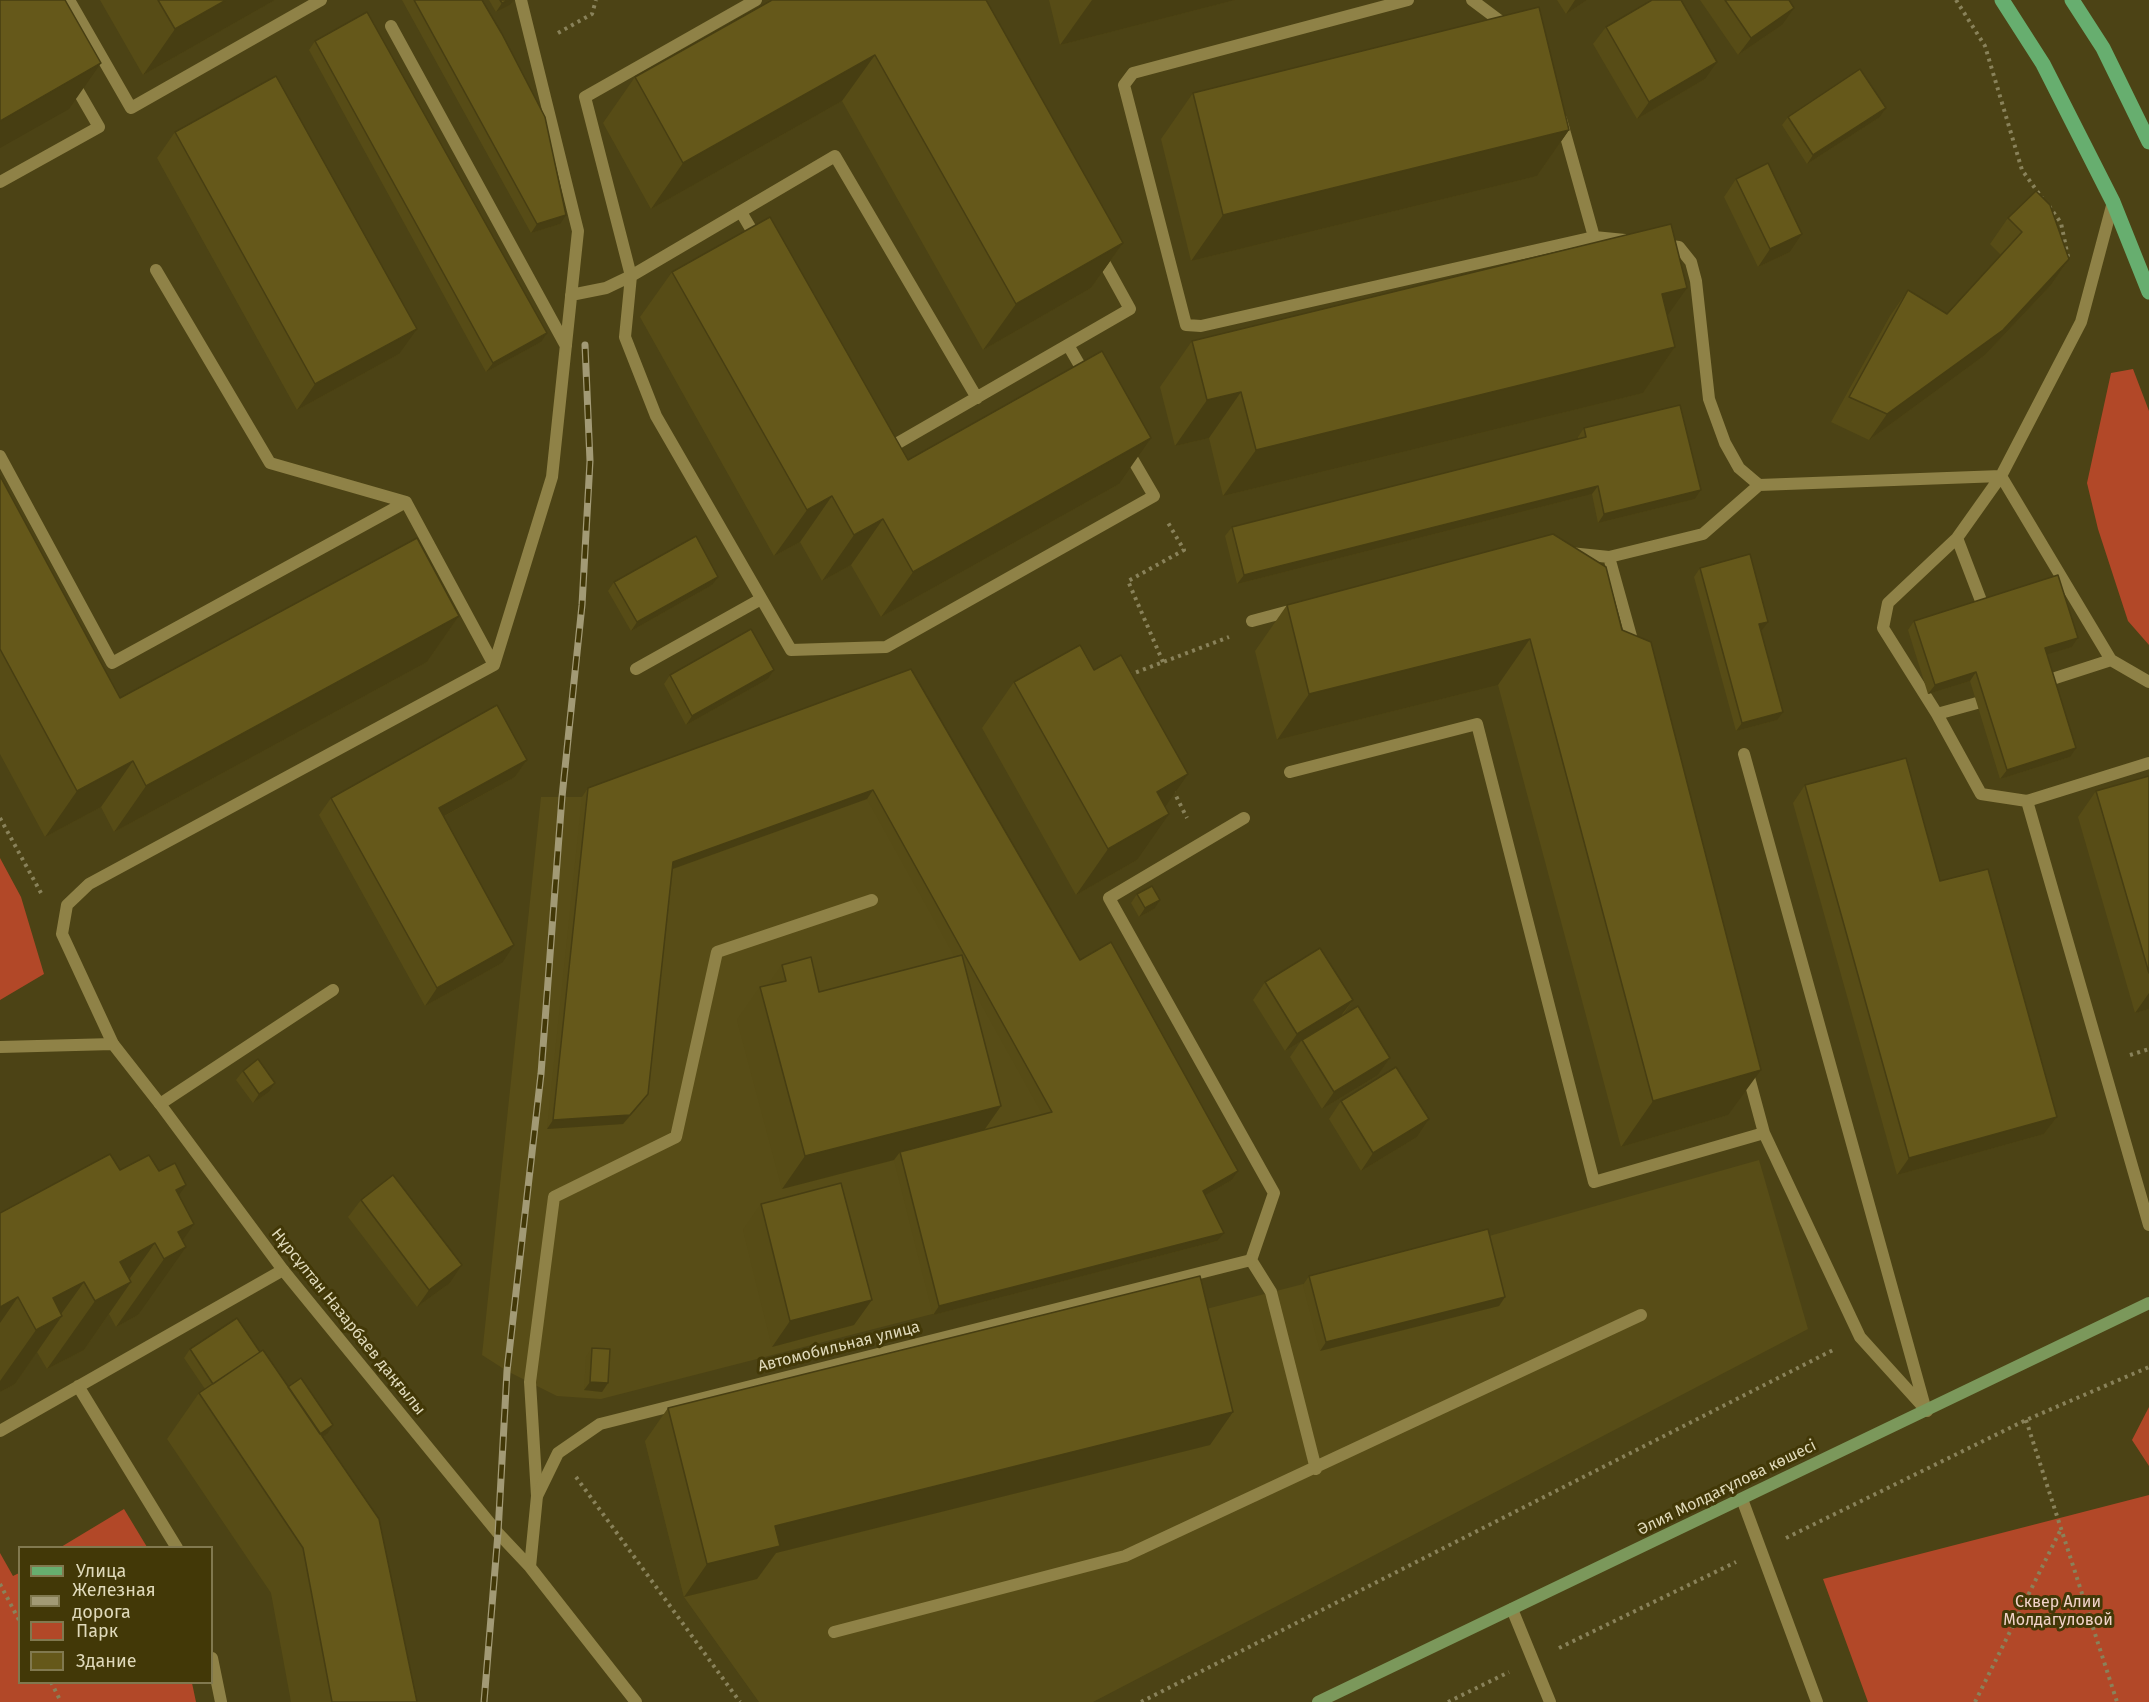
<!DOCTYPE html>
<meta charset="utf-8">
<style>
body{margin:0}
#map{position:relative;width:2149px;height:1702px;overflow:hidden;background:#4c4315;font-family:"Fira Sans",sans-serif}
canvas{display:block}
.legend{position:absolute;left:18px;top:1546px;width:195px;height:138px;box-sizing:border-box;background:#423807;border:2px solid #81794f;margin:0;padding:8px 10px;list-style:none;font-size:18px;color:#e0dabb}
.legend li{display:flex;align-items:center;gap:12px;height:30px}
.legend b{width:30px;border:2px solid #81794f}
</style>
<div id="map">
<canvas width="2149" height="1702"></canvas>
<ul class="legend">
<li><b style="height:8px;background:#67ae6f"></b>Улица</li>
<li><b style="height:8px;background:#a29a75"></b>Железная дорога</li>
<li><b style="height:16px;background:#b24828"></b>Парк</li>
<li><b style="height:16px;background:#65581a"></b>Здание</li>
</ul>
</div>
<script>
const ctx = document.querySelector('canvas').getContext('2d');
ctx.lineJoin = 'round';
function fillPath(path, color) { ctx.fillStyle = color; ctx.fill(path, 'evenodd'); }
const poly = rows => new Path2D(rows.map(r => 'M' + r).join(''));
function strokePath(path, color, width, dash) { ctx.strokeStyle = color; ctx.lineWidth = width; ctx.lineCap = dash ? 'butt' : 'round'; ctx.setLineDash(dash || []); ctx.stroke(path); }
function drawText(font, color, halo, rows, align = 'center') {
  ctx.font = font + ' "Fira Sans",sans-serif'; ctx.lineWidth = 6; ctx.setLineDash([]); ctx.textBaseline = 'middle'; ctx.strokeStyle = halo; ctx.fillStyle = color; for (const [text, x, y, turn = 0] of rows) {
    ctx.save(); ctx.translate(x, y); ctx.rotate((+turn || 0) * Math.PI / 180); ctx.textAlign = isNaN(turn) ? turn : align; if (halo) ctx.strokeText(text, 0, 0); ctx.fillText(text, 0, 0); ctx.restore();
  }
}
fillPath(poly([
 [905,678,1073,968,1232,1180,1197,1200,1217,1241,601,1399,557,1396,507,1371,482,1355,541,797,582,797],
 [1759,1160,1808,1329,1093,1702,759,1702,684,1597,645,1441,1176,1309,1179,1316,1482,1238]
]), '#584d17');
fillPath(poly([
 [2133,369,2149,411,2149,645,2128,621,2098,529,2087,483,2111,373],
 [0,858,21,897,44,974,0,1000],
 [2149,1407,2149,1466,2132,1440],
 [2149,1495,2149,1702,1868,1702,1823,1579],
 [124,1509,147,1547,61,1547],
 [0,1553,13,1576,19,1573,20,1682,192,1683,196,1702,0,1702]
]), '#b24828');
strokePath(poly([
 [1956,0,1985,46,2022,170,2042,198],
 [558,33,592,14,596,0],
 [2049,206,2061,223,2068,257],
 [1163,662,1128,581,1184,550,1167,521],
 [1129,675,1229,637],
 [1173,790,1187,818],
 [0,818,41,893],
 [2130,1055,2149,1049],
 [2026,1420,2117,1702],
 [576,1477,740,1702],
 [1786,1538,2026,1420,2149,1367],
 [0,1584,20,1622],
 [1559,1648,1736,1562],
 [51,1682,61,1702],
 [1141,1702,1835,1349],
 [1448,1702,1509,1672],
 [1975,1702,2061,1529]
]), '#89825a', 4, [3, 4.5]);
strokePath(poly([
 [69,0,131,108,321,0],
 [756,0,585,97,631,276,625,337,656,416,791,650,886,647,1154,496,1126,448],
 [1408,0,1133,73,1124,85,1186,325,1201,326,1594,237,1625,240],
 [1472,0,1508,27],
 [391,26,566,346],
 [1561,119,1594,237],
 [0,182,99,127,73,82],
 [2113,202,2081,322,2001,476,2111,660,2149,682],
 [741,212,758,241],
 [1663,245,1679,247,1691,262,1696,281,1709,399,1725,443,1739,468,1759,485,2001,476],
 [156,270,270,463,406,502],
 [571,295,606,288,631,276,835,156,977,398],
 [1068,345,1087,378],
 [884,451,1130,309,1099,253],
 [0,456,112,663,406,502,494,665,89,884,67,905,62,934,113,1044],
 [2001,476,1957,538,1888,603,1883,628,1937,714,1981,794,2027,801,2149,763],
 [1957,538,1983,606],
 [1570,553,1609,557,1634,647],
 [1609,557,1703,534,1759,485],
 [1252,621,1297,609],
 [494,665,552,477,578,231,521,0],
 [636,669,761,599],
 [2046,681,2111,660],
 [1937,714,1977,703],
 [1744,754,1925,1407],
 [1290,772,1477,724,1594,1182,1764,1133],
 [2027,801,2149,1225],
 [1244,818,1109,898,1274,1193,1251,1260,1271,1292,1316,1469],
 [1747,1070,1764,1133,1860,1337,1927,1411],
 [160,1104,333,990],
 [78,1386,177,1548],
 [0,1431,283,1270],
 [537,1496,530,1382,554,1197,676,1137,717,952,872,900],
 [1742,1499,1817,1702],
 [1512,1609,1550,1702],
 [834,1632,1125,1556,1641,1315],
 [212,1658,221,1702]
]), '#8f8247', 12);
strokePath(poly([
 [0,1047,113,1044,160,1104,283,1270,498,1533,530,1567,636,1702],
 [530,1567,537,1496,558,1453,600,1424,1251,1260]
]), '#8f8247', 12);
strokePath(poly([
 [1318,1702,2149,1303]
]), '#7b985b', 12);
strokePath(poly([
 [2002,0,2043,64,2113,202,2149,292],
 [2072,0,2103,48,2149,142]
]), '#67ae6f', 15);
const rail = poly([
 [484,1702,498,1533,507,1371,541,1074,562,797,582,605,590,461,585,345]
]);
strokePath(rail, '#a29a75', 7);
strokePath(rail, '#423807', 4.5, [14]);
fillPath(poly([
 [100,0,275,0,143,75],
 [402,0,482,0,560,224,531,233],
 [489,0,514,0,510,5,496,12],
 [986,0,1123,243,1091,288,983,350,842,101,651,209,603,123,635,77],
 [1049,0,1235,0,1060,45],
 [1557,0,1587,0,1566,14],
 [1700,0,1789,0,1782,25,1738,55],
 [1606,27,1705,79,1637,119,1593,44],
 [315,41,541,342,486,372,309,50],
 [1193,93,1569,130,1537,176,1191,261,1161,139],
 [1886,108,1880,117,1807,164,1782,125,1788,117],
 [175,132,399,354,297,410,157,158],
 [1736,179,1802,234,1790,252,1758,267,1724,197],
 [2008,218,2069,259,2051,285,1985,355,1869,440,1831,422,1890,316,1908,290,1947,314,2001,255,1990,244],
 [672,272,908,460,1119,484,881,617,851,565,822,581,800,542,774,556,640,317],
 [1667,316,1675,347,1643,393,1223,496,1209,438,1175,446,1160,387,1192,341],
 [1584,428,1701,490,1695,499,1598,523,1592,494,1237,584,1225,536,1232,527,1578,439,1578,437],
 [0,476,120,698,459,616,427,662,114,832,101,807,45,837,0,754],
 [1553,534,1728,1115,1621,1147,1498,685,1277,740,1255,651,1287,605],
 [1700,568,1762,630,1761,631,1777,720,1736,731,1694,577],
 [614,582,712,585,631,631,608,591],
 [1914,621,2078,638,2072,647,2047,654,2070,757,2000,779,1970,681,1928,694,1908,630],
 [911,669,1080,960,1238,1171,1232,1180,1205,1195,1217,1241,933,1315,894,1160,782,1189,737,1020,760,987,767,986,782,965,819,992,955,957,867,799,673,869,648,1094,641,1103,623,1124,547,1129,582,797,588,788],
 [970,984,1043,1115,984,1130],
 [774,670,768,679,686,725,664,684,670,675],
 [1014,682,1165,807,1137,860,1076,895,982,728],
 [527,760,515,777,443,817,502,963,425,1006,319,815,331,798],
 [2149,776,2149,1009,2135,1013,2078,817,2096,791],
 [1805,785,1940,881,2057,1117,2044,1134,1897,1175,1793,803],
 [1137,894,1154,909,1139,917,1131,903],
 [1265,982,1353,1000,1342,1016,1390,1058,1378,1075,1322,1109,1290,1057,1301,1041,1285,1051,1253,1000],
 [243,1071,275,1083,269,1092,253,1103,236,1080],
 [1341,1101,1429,1119,1417,1137,1361,1171,1329,1119],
 [159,1171,179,1196,182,1240,138,1315,116,1327,109,1314,84,1350,47,1369,37,1352,15,1384,0,1392,0,1213],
 [361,1200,462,1265,450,1283,417,1307,348,1217],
 [761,1204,854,1325,772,1347,743,1230],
 [1309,1276,1505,1297,1499,1306,1320,1351,1303,1285],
 [592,1348,608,1383,602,1392,584,1390,586,1357],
 [190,1349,260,1352,288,1387,327,1434,322,1437,417,1702,291,1702,271,1593,167,1439,199,1393,205,1389,184,1358],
 [668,1408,1210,1445,776,1553,757,1579,684,1597,645,1441]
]), '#574c16');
fillPath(poly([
 [226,0,275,0,143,75,175,29],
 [509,0,514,0,510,5,496,12,502,3],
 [1092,0,1235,0,1060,45],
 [1575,0,1587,0,1566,14],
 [1794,8,1782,25,1738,55,1751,38],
 [875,55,842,101,651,209,683,163],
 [1717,62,1705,79,1637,119,1649,102],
 [101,63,69,109,0,148,0,121],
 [1886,108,1880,117,1807,164,1813,155],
 [1569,130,1537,176,1191,261,1223,215],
 [566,215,560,224,531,233,537,224],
 [1802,234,1790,252,1758,267,1770,249],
 [1123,243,1091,288,983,350,1016,304],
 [2069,259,2051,285,1985,355,1869,440,1887,414],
 [1687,288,1655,333,1662,294],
 [417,329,399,354,297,410,315,384],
 [547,333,541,342,486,372,493,363],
 [1675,347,1643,393,1223,496,1256,450],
 [1241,392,1209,438,1175,446,1207,400],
 [1151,438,1119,484,881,617,913,572],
 [1598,486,1592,494,1237,584,1244,575],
 [1701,490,1695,499,1598,523,1604,514],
 [832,496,800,542,774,556,807,510],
 [883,519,851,565,822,581,854,535],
 [718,577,712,585,631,631,637,622],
 [459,616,427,662,114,832,146,786],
 [1768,622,1762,630,1753,633,1759,624],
 [2078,638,2072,647,2038,657,2045,648],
 [1530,639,1498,685,1277,740,1309,694],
 [774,670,768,679,686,725,692,716],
 [1976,672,1970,681,1928,694,1935,685],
 [1783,712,1777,720,1736,731,1742,723],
 [2076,748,2070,757,2000,779,2007,770],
 [527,760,515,777,426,826,439,808],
 [133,761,101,807,45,837,77,791],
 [1188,774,1156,820,1157,792],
 [873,790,867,799,667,871,673,862],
 [1169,814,1137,860,1076,895,1108,849],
 [1160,900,1154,909,1139,917,1145,908],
 [514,945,502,963,425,1006,437,988],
 [2149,993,2149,1009,2135,1013],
 [1353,1000,1340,1017,1285,1051,1297,1034],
 [1390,1058,1378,1075,1322,1109,1334,1092],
 [1761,1070,1728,1115,1621,1147,1653,1101],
 [275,1083,269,1092,253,1103,259,1094],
 [648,1094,641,1103,623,1124,547,1129,553,1120],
 [1001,1106,978,1139,900,1152,894,1160,782,1189,805,1156],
 [2057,1117,2044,1134,1897,1175,1909,1158],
 [1429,1119,1417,1137,1361,1171,1373,1153],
 [1238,1171,1232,1180,1197,1200,1203,1191],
 [186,1185,140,1251,155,1243,125,1285,131,1282,84,1350,47,1369,95,1301,120,1262,176,1190],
 [194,1224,173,1254,186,1247,138,1315,116,1327,164,1259,178,1232],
 [1224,1233,1217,1241,933,1315,939,1306],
 [462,1265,450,1283,417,1307,429,1290],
 [84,1282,59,1317,62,1316,15,1384,0,1392,0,1381,36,1330,53,1298],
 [18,1297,0,1323,0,1307],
 [1505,1297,1499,1306,1320,1351,1326,1342],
 [872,1300,854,1325,772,1347,790,1321],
 [590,1382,608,1383,602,1392,584,1390],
 [1233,1412,1210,1445,776,1553,757,1579,684,1597,707,1564,775,1526],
 [333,1425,327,1434,278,1467,285,1458]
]), '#473e12');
const building = poly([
 [0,0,65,0,101,63,0,121,0,0],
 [158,0,226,0,175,29,158,0],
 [414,0,482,0,502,34,545,117,566,215,537,224,414,0],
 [500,0,509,0,502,3,500,0],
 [772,0,986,0,1123,243,1016,304,875,55,683,163,635,77,772,0],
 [1652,0,1681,0,1717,62,1649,102,1606,27,1652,0],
 [1725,0,1789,0,1794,8,1751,38,1725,0],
 [1539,7,1569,130,1223,215,1193,93,1539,7],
 [367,12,547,333,493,363,315,41,367,12],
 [1860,69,1886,108,1813,155,1788,117,1860,69],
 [276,76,417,329,315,384,175,132,276,76],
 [1768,163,1802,234,1770,249,1736,179,1768,163],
 [2036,191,2050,205,2069,259,2003,330,1887,414,1849,397,1908,290,1947,314,2022,232,2008,218,2036,191],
 [770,217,908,460,1102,351,1151,438,913,572,883,519,854,535,832,496,807,510,672,272,770,217],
 [1671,224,1687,288,1662,294,1675,347,1256,450,1241,392,1207,400,1192,341,1671,224],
 [1680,405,1701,490,1604,514,1598,486,1244,575,1232,527,1586,437,1584,428,1680,405],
 [0,476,120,698,417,538,459,616,146,786,133,761,77,791,0,649,0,476],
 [1553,534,1606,567,1622,630,1651,642,1761,1070,1653,1101,1530,639,1309,694,1287,605,1553,534],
 [696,536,718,577,637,622,614,582,696,536],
 [1750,554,1768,622,1759,624,1783,712,1742,723,1700,568,1750,554],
 [2058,575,2078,638,2045,648,2076,748,2007,770,1976,672,1935,685,1914,621,2058,575],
 [751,629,774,670,692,716,670,675,751,629],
 [1080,645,1094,670,1121,655,1188,774,1157,792,1169,814,1108,849,1014,682,1080,645],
 [911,669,1080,960,1111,942,1238,1171,1203,1191,1224,1233,939,1306,900,1152,1052,1112,873,790,673,862,648,1094,630,1115,553,1120,588,788,911,669],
 [497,705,527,760,439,808,514,945,437,988,331,798,497,705],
 [1906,758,1940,881,1988,869,2057,1117,1909,1158,1805,785,1906,758],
 [2149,776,2149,973,2096,791,2149,776],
 [1152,886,1160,900,1145,908,1137,894,1152,886],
 [1320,948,1353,1000,1297,1034,1265,982,1320,948],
 [962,955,1001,1106,805,1156,760,987,786,981,782,965,811,957,819,992,962,955],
 [1358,1006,1390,1058,1334,1092,1302,1040,1358,1006],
 [258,1059,275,1083,259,1094,243,1071,258,1059],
 [1396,1067,1429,1119,1373,1153,1341,1101,1396,1067],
 [110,1154,120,1170,149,1155,159,1171,175,1163,186,1185,176,1190,194,1224,178,1232,186,1247,164,1259,155,1243,120,1262,131,1282,95,1301,84,1282,53,1298,62,1316,36,1330,18,1297,0,1307,0,1213,110,1154],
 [393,1175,462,1265,429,1290,361,1200,393,1175],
 [841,1183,872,1300,790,1321,761,1204,841,1183],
 [1488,1229,1505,1297,1326,1342,1309,1276,1488,1229],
 [1200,1276,1233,1412,775,1526,780,1546,707,1564,668,1408,1200,1276],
 [237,1318,260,1352,213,1384,190,1349,237,1318],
 [592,1348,610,1349,608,1383,590,1382,592,1348],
 [263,1350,379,1519,417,1702,332,1702,303,1548,199,1393,263,1350],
 [301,1378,333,1425,320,1434,288,1387,301,1378]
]);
fillPath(building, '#65581a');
strokePath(building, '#473e12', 1.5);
drawText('16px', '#e0dabb', '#423807', [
 ["Нұрсұлтан Назарбаев даңғылы",348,1322,51],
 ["Автомобильная улица",839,1347,-14],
 ["Әлия Молдағұлова көшесі",1727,1488,-26]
]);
drawText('16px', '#f3d4ca', '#423807', [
 ["Сквер Алии",2058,1603],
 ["Молдагуловой",2058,1621]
]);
</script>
